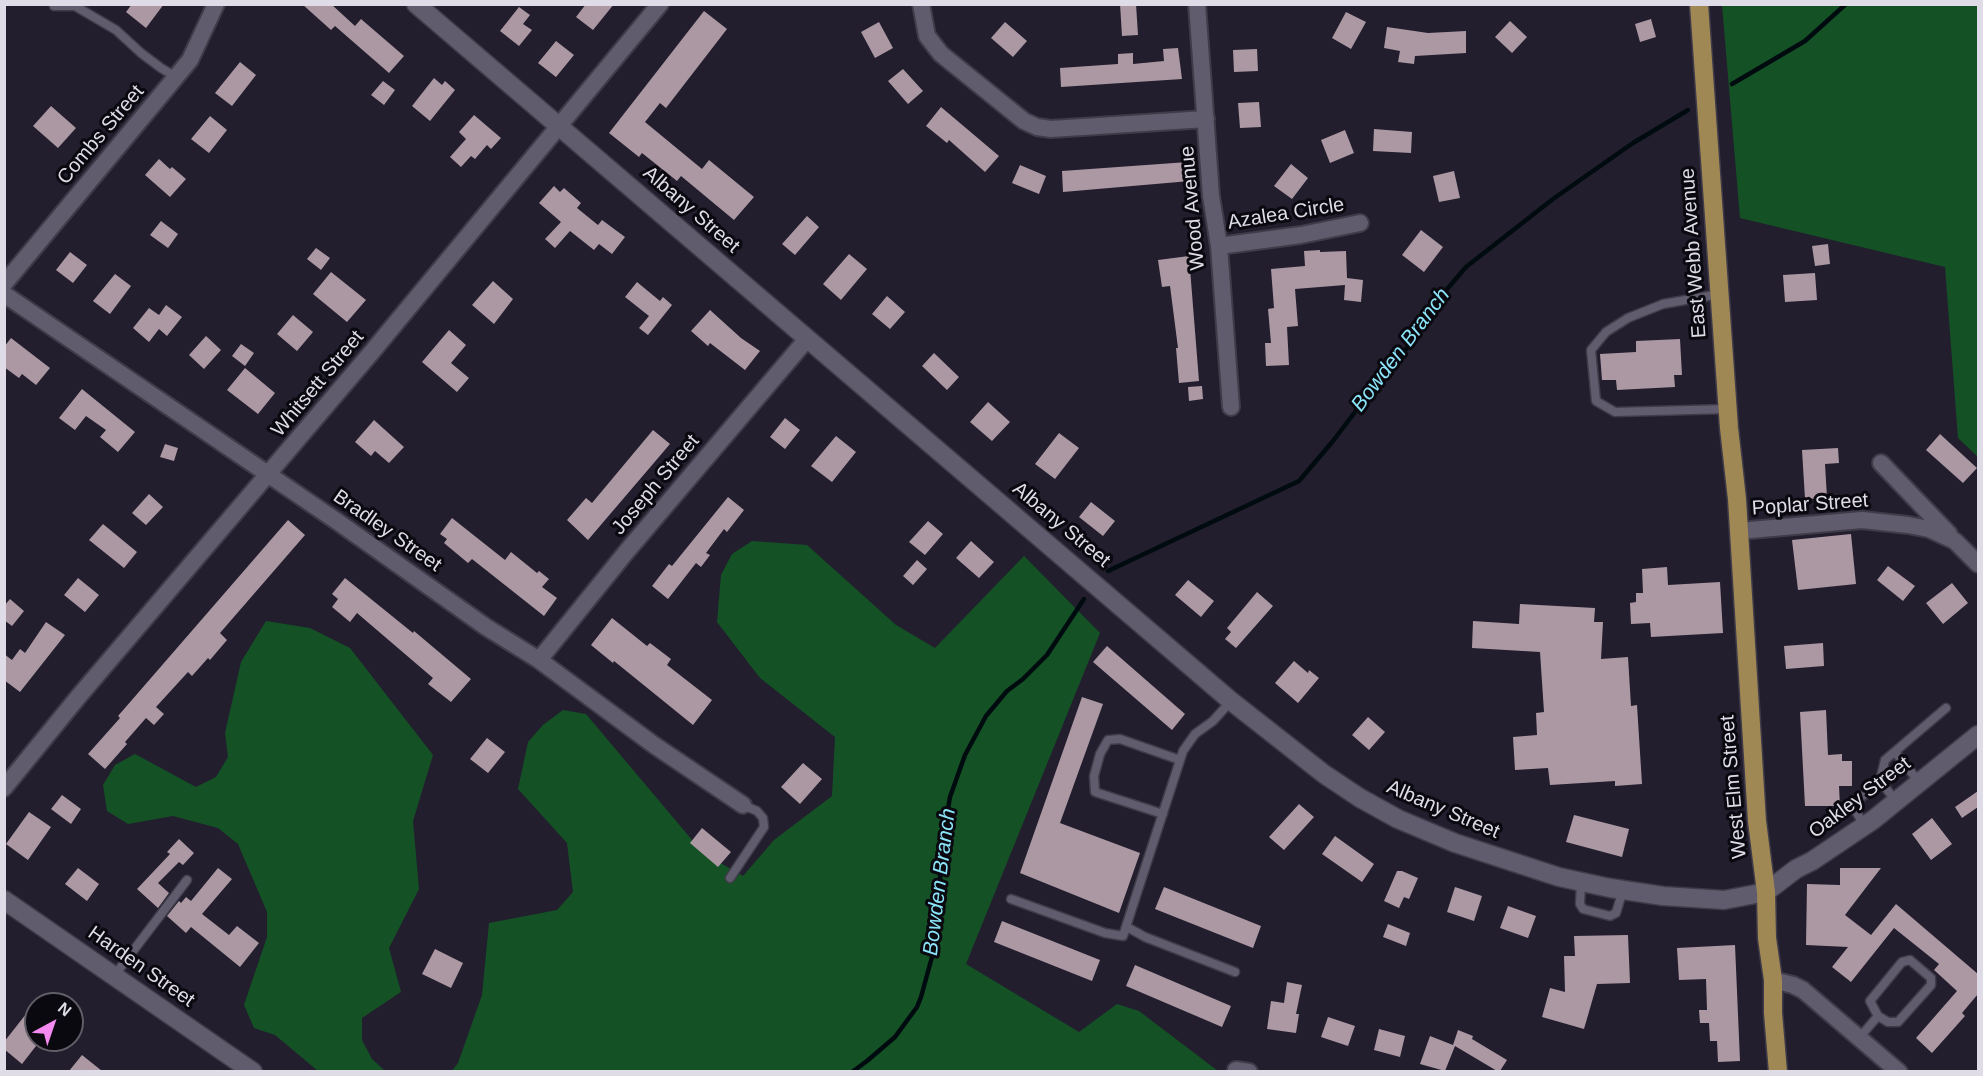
<!DOCTYPE html>
<style>
body{margin:0}
#map{position:relative;width:1983px;height:1076px;overflow:hidden;background:#221e2e;font-family:Helvetica,sans-serif}
canvas{display:block}
.frame{position:absolute;inset:0;border:6px solid #dfdce7;pointer-events:none}
.north{position:absolute;left:24px;top:992px;width:60px;height:60px;box-sizing:border-box;background:#0b0910;border:2px solid #605d66;border-radius:50%;rotate:40deg;font-size:16px;font-weight:700;line-height:24px;text-align:center;color:#dfdce7}
.north::after{content:'';display:block;margin:auto;width:21px;height:27px;background:#f489f0;clip-path:polygon(50% 0,100% 100%,50% 72%,0 100%)}
</style>
<div id="map">
<canvas width="1983" height="1076"></canvas>
<div class="frame"></div>
<div class="north">N</div>
</div>
<script>
const ctx = document.querySelector('canvas').getContext('2d');
ctx.lineJoin = 'round';
function fillPath(path, color) { ctx.fillStyle = color; ctx.fill(path, 'evenodd'); }
const poly = rows => new Path2D(rows.map(r => 'M' + r).join(''));
function strokePath(path, color, width, dash) { ctx.strokeStyle = color; ctx.lineWidth = width; ctx.lineCap = dash ? 'butt' : 'round'; ctx.setLineDash(dash || []); ctx.stroke(path); }
function drawText(font, color, halo, rows, align = 'center') {
  ctx.font = font + ' Helvetica,sans-serif'; ctx.lineWidth = 6; ctx.setLineDash([]); ctx.textBaseline = 'middle'; ctx.strokeStyle = halo; ctx.fillStyle = color; for (const [text, x, y, turn = 0] of rows) {
    ctx.save(); ctx.translate(x, y); ctx.rotate((+turn || 0) * Math.PI / 180); ctx.textAlign = isNaN(turn) ? turn : align; if (halo) ctx.strokeText(text, 0, 0); ctx.fillText(text, 0, 0); ctx.restore();
  }
}
fillPath(poly([
 [1722,5,1978,5,1978,457,1958,438,1945,267,1740,218],
 [752,541,807,545,896,625,935,648,1024,556,1100,633,966,964,1079,1032,1117,1004,1139,1011,1218,1071,451,1072,458,1063,482,995,489,923,557,910,573,892,567,843,518,789,528,742,543,725,563,710,586,714,703,853,743,876,774,840,832,796,835,737,760,678,717,622,721,575,732,554],
 [266,621,310,628,350,648,433,755,413,821,419,889,389,948,401,992,362,1018,362,1040,372,1059,385,1071,318,1071,275,1035,254,1028,244,1005,267,937,267,912,238,844,218,828,173,816,128,824,107,811,103,785,115,765,135,754,196,787,216,777,228,757,225,733,241,662]
]), '#145226');
strokePath(poly([
 [1732,84,1805,41,1846,4],
 [1108,571,1299,481,1333,441,1383,375,1407,348,1436,302,1466,267,1553,199,1633,143,1688,110],
 [852,1072,867,1061,895,1037,917,1007,921,997,935,946,939,910,941,851,950,797,965,755,986,716,1007,691,1023,679,1047,655,1084,599]
]), '#000b0f', 4.5);
fillPath(poly([
 [132,4,164,4,146,28,126,12],
 [302,4,331,4,355,26,361,19,404,56,389,73,335,26,331,30],
 [586,4,614,4,593,30,576,17],
 [1120,4,1136,4,1138,35,1122,36],
 [519,7,530,15,523,24,532,30,519,46,500,31],
 [704,11,727,29,666,108,660,103,645,122,702,169,709,160,754,197,734,220,681,176,677,181,642,153,639,157,609,133],
 [1346,12,1366,22,1351,49,1332,38],
 [1651,19,1656,37,1640,42,1635,24],
 [1510,21,1527,37,1512,53,1495,37],
 [879,22,893,48,875,58,861,32],
 [1005,22,1027,41,1013,57,991,38],
 [1387,27,1428,33,1466,31,1466,53,1415,56,1414,64,1398,62,1400,51,1384,48],
 [556,41,574,55,556,77,538,63],
 [1178,48,1182,79,1061,87,1060,68,1118,64,1118,54,1133,53,1133,64,1164,61,1163,49],
 [1257,49,1258,71,1234,72,1233,50],
 [240,62,256,75,232,106,215,93],
 [903,69,923,91,908,104,888,81],
 [434,78,442,85,445,81,455,90,430,121,412,106],
 [383,81,395,90,384,105,371,95],
 [1259,102,1261,127,1240,128,1238,103],
 [51,106,76,128,58,148,33,126],
 [941,107,999,156,985,172,949,140,947,143,926,126],
 [474,115,501,138,491,149,487,145,475,159,471,156,461,167,450,157,466,139,459,132],
 [210,116,227,130,209,153,191,139],
 [1374,129,1412,132,1411,153,1373,151],
 [1345,130,1354,153,1330,163,1321,140],
 [159,159,170,169,172,167,186,179,170,197,145,175],
 [1188,162,1190,181,1063,192,1062,171],
 [1291,164,1308,178,1292,199,1274,186],
 [1020,165,1046,176,1039,194,1012,183],
 [1454,171,1460,198,1439,202,1433,176],
 [554,186,560,192,564,188,581,203,577,208,598,225,602,220,625,237,612,254,599,244,594,250,570,231,555,248,545,239,561,222,539,203],
 [807,216,819,227,795,255,782,244],
 [161,221,178,234,168,248,150,235],
 [1421,230,1443,247,1424,272,1402,255],
 [1828,244,1830,264,1815,266,1812,246],
 [316,248,330,258,321,270,307,259],
 [1320,250,1320,252,1346,251,1347,278,1363,280,1361,302,1344,300,1345,285,1295,289,1298,326,1287,327,1289,365,1266,366,1265,343,1271,343,1268,309,1274,308,1271,269,1305,266,1304,251],
 [70,252,87,265,73,283,56,270],
 [849,254,867,269,841,300,823,284],
 [1189,256,1199,381,1179,383,1176,348,1178,348,1170,286,1162,287,1158,260],
 [331,272,366,300,347,322,313,294],
 [1815,273,1817,300,1785,302,1783,275],
 [115,274,131,286,110,314,93,301],
 [493,281,513,299,494,324,472,305],
 [637,282,660,301,663,297,672,305,648,335,639,328,649,316,625,297],
 [887,296,905,312,890,329,872,314],
 [166,305,182,317,167,336,159,329,149,342,133,328,149,308,159,315],
 [710,310,741,338,760,351,745,370,710,343,708,346,691,331],
 [293,315,313,332,297,351,277,334],
 [449,330,466,345,451,363,469,378,457,392,422,362],
 [206,336,221,350,204,369,189,355],
 [11,338,50,368,36,385,22,374,19,378,4,367,4,347],
 [1680,339,1682,375,1674,375,1675,387,1617,390,1616,380,1602,380,1600,354,1636,352,1636,341],
 [241,344,254,353,245,366,232,356],
 [934,353,959,377,947,390,922,366],
 [245,368,275,393,258,414,227,390],
 [1202,386,1203,399,1189,401,1188,387],
 [82,389,135,432,118,452,100,437,106,430,86,416,75,430,59,418],
 [988,402,1010,422,992,441,970,422],
 [785,418,800,430,785,449,770,437],
 [374,420,404,447,389,463,375,451,371,456,355,442],
 [653,430,670,444,588,540,567,520,586,498,592,503],
 [1059,433,1079,448,1055,479,1035,464],
 [1940,434,1977,468,1963,483,1926,450],
 [836,436,856,452,832,482,811,466],
 [165,444,178,448,174,461,160,457],
 [1838,448,1839,463,1825,464,1827,498,1805,499,1802,450],
 [149,494,163,507,146,525,132,513],
 [728,497,744,510,727,532,724,529,706,553,710,555,701,567,696,563,668,599,652,586,669,564,672,566],
 [1091,502,1115,521,1103,536,1079,517],
 [452,518,505,560,511,552,537,573,539,571,549,579,542,587,557,598,544,616,472,559,468,563,444,543,447,539,440,534],
 [288,520,305,535,220,633,227,640,210,660,208,658,192,676,188,672,156,707,164,714,154,725,146,718,125,742,127,744,105,769,88,754,120,718,118,716],
 [928,521,943,534,925,555,909,542],
 [103,524,137,552,124,568,89,540],
 [1851,534,1856,584,1798,590,1792,540],
 [971,541,994,562,979,578,956,558],
 [917,560,927,569,913,585,903,576],
 [1888,566,1915,586,1903,601,1877,580],
 [1667,567,1668,585,1720,582,1723,633,1651,637,1650,623,1631,624,1630,603,1636,602,1636,593,1643,593,1642,569],
 [78,578,99,595,85,612,64,595],
 [345,578,413,633,414,631,471,679,451,702,428,684,433,678,357,613,350,622,332,607,338,599,332,594],
 [1188,580,1214,601,1201,617,1175,595],
 [1952,583,1968,603,1943,624,1926,603],
 [1257,592,1273,606,1236,648,1225,639,1231,632,1227,628],
 [10,599,24,611,12,626,4,620,4,606],
 [1520,604,1595,608,1594,622,1603,622,1601,659,1628,657,1631,706,1637,705,1642,784,1615,786,1615,781,1550,785,1548,768,1515,770,1513,737,1537,735,1536,713,1544,712,1540,652,1472,648,1473,621,1519,624],
 [612,618,647,646,650,643,671,659,667,665,712,700,693,725,614,661,613,663,591,645],
 [46,622,65,635,20,692,4,680,4,654,12,660,20,649,25,653],
 [1823,643,1824,666,1786,669,1784,646],
 [1107,646,1185,714,1172,730,1093,662],
 [1294,661,1308,673,1309,670,1319,678,1298,703,1275,683],
 [1082,697,1103,704,1060,823,1140,853,1119,913,1020,873],
 [1826,710,1828,755,1842,754,1842,761,1852,761,1852,786,1839,786,1840,806,1805,806,1800,712],
 [1368,717,1385,732,1369,750,1352,735],
 [487,738,505,752,488,773,470,759],
 [803,763,822,779,800,804,781,787],
 [1978,791,1978,807,1962,818,1955,807],
 [62,795,81,809,71,824,51,809],
 [1299,804,1314,817,1284,850,1269,837],
 [29,812,51,827,28,860,6,844],
 [1574,815,1629,829,1622,857,1566,842],
 [1932,818,1952,844,1931,860,1912,834],
 [702,828,731,852,718,867,690,843],
 [1335,836,1374,864,1362,882,1322,854],
 [179,839,194,853,183,865,179,862,158,883,169,893,158,908,137,889,170,854,167,852],
 [78,868,99,884,87,901,65,884],
 [218,868,232,879,202,914,229,935,237,926,259,943,240,967,191,927,186,933,167,916,179,901,181,903,186,897,191,901],
 [1840,868,1881,868,1845,915,1871,935,1896,904,1978,974,1978,994,1962,1013,1965,1016,1932,1053,1916,1038,1957,991,1934,970,1939,964,1894,928,1851,982,1832,967,1848,947,1806,945,1807,884,1840,885],
 [1397,871,1402,871,1418,878,1409,899,1404,897,1399,908,1384,901],
 [1164,887,1261,926,1253,948,1155,909],
 [1455,887,1482,896,1474,921,1447,912],
 [1508,906,1536,916,1528,938,1500,928],
 [1002,921,1100,960,1092,981,994,942],
 [1388,924,1410,933,1406,946,1383,937],
 [1628,935,1630,983,1597,984,1584,1029,1542,1017,1550,988,1565,992,1564,956,1575,956,1574,936],
 [1735,945,1740,1061,1718,1062,1717,1041,1710,1041,1709,1023,1700,1023,1699,1010,1707,1010,1706,979,1679,980,1677,948],
 [435,949,463,963,451,988,422,974],
 [1135,965,1231,1006,1222,1027,1126,986],
 [1287,982,1302,985,1296,1014,1299,1014,1296,1033,1267,1029,1271,1001,1284,1003],
 [26,1014,36,1022,36,1046,22,1064,4,1049,4,1042],
 [1328,1017,1355,1026,1348,1046,1321,1037],
 [1379,1029,1405,1036,1400,1057,1374,1050],
 [1458,1030,1473,1036,1472,1039,1507,1060,1500,1071,1497,1071,1455,1046,1445,1071,1420,1064,1430,1036,1453,1045],
 [82,1055,102,1071,69,1071]
]), '#ac98a3');
const service = poly([
 [54,6,75,6,116,30,141,53,161,68,176,77],
 [1720,294,1663,304,1628,318,1606,332,1591,350,1596,401,1615,412,1728,409],
 [1895,752,1919,782],
 [1880,781,1896,801],
 [1163,814,1095,792,1094,776,1100,754,1108,740,1120,739,1180,760],
 [1864,825,1852,805,1880,781,1885,760,1946,708],
 [730,878,764,827,763,818,757,811,743,805],
 [1581,882,1580,904,1583,909,1610,916,1616,913,1623,890],
 [1011,899,1105,933,1123,936,1183,751,1195,734,1213,721,1231,701],
 [1127,927,1145,937,1235,972],
 [114,976,187,880],
 [1859,1038,1878,1016,1888,1022,1898,1022,1931,985,1931,978,1910,960,1902,962,1870,1001,1878,1016]
]);
const minor = poly([
 [921,4,927,36,941,54,1024,121,1037,127,1051,129,1206,119],
 [1197,4,1211,196,1219,246,1231,407],
 [1219,246,1301,235,1360,223],
 [4,284,190,60,216,4],
 [4,294,338,522,486,627,539,660,654,745,743,805],
 [1881,463,1949,534],
 [1739,531,1862,520,1908,525,1929,529,1955,541,1978,564],
 [539,660,627,551,807,339],
 [4,788,79,696,371,353,660,4],
 [1773,980,1793,985,1803,990,1899,1072],
 [1236,1070,1249,1072]
]);
const tertiary = poly([
 [416,4,1231,701,1324,774,1360,798,1398,819,1455,843,1559,877,1610,888,1663,896,1724,900,1766,892,1796,869,1812,861,1873,820,1978,735]
]);
const secondary = poly([
 [4,900,253,1072]
]);
const trunk = poly([
 [1699,4,1729,428,1737,499,1757,821,1766,892,1767,938,1773,980,1773,1013,1778,1072]
]);
strokePath(service, '#3f3b48', 11);
strokePath(minor, '#3f3b48', 20);
strokePath(tertiary, '#3f3b48', 21);
strokePath(secondary, '#3f3b48', 21);
strokePath(trunk, '#3f3b48', 21);
strokePath(service, '#605c6e', 8);
strokePath(minor, '#605c6e', 16);
strokePath(tertiary, '#605c6e', 18);
strokePath(secondary, '#605c6e', 18);
strokePath(trunk, '#9f8853', 18);
drawText('20px', '#dfdce7', '#0b0910', [
 ["Combs Street",101,135,-50],
 ["Wood Avenue",1193,208,-95],
 ["Albany Street",691,210,41],
 ["Azalea Circle",1286,214,-9],
 ["East Webb Avenue",1694,253,-94],
 ["Whitsett Street",318,384,-50],
 ["Joseph Street",656,485,-50],
 ["Poplar Street",1810,505,-4],
 ["Albany Street",1061,525,40],
 ["Bradley Street",387,531,35],
 ["West Elm Street",1734,787,-95],
 ["Oakley Street",1860,798,-37],
 ["Albany Street",1443,810,23],
 ["Harden Street",141,967,35]
]);
drawText('italic 21px', '#8be5f9', '#0b0910', [
 ["Bowden Branch",1401,350,-53],
 ["Bowden Branch",940,882,-83]
]);
</script>
